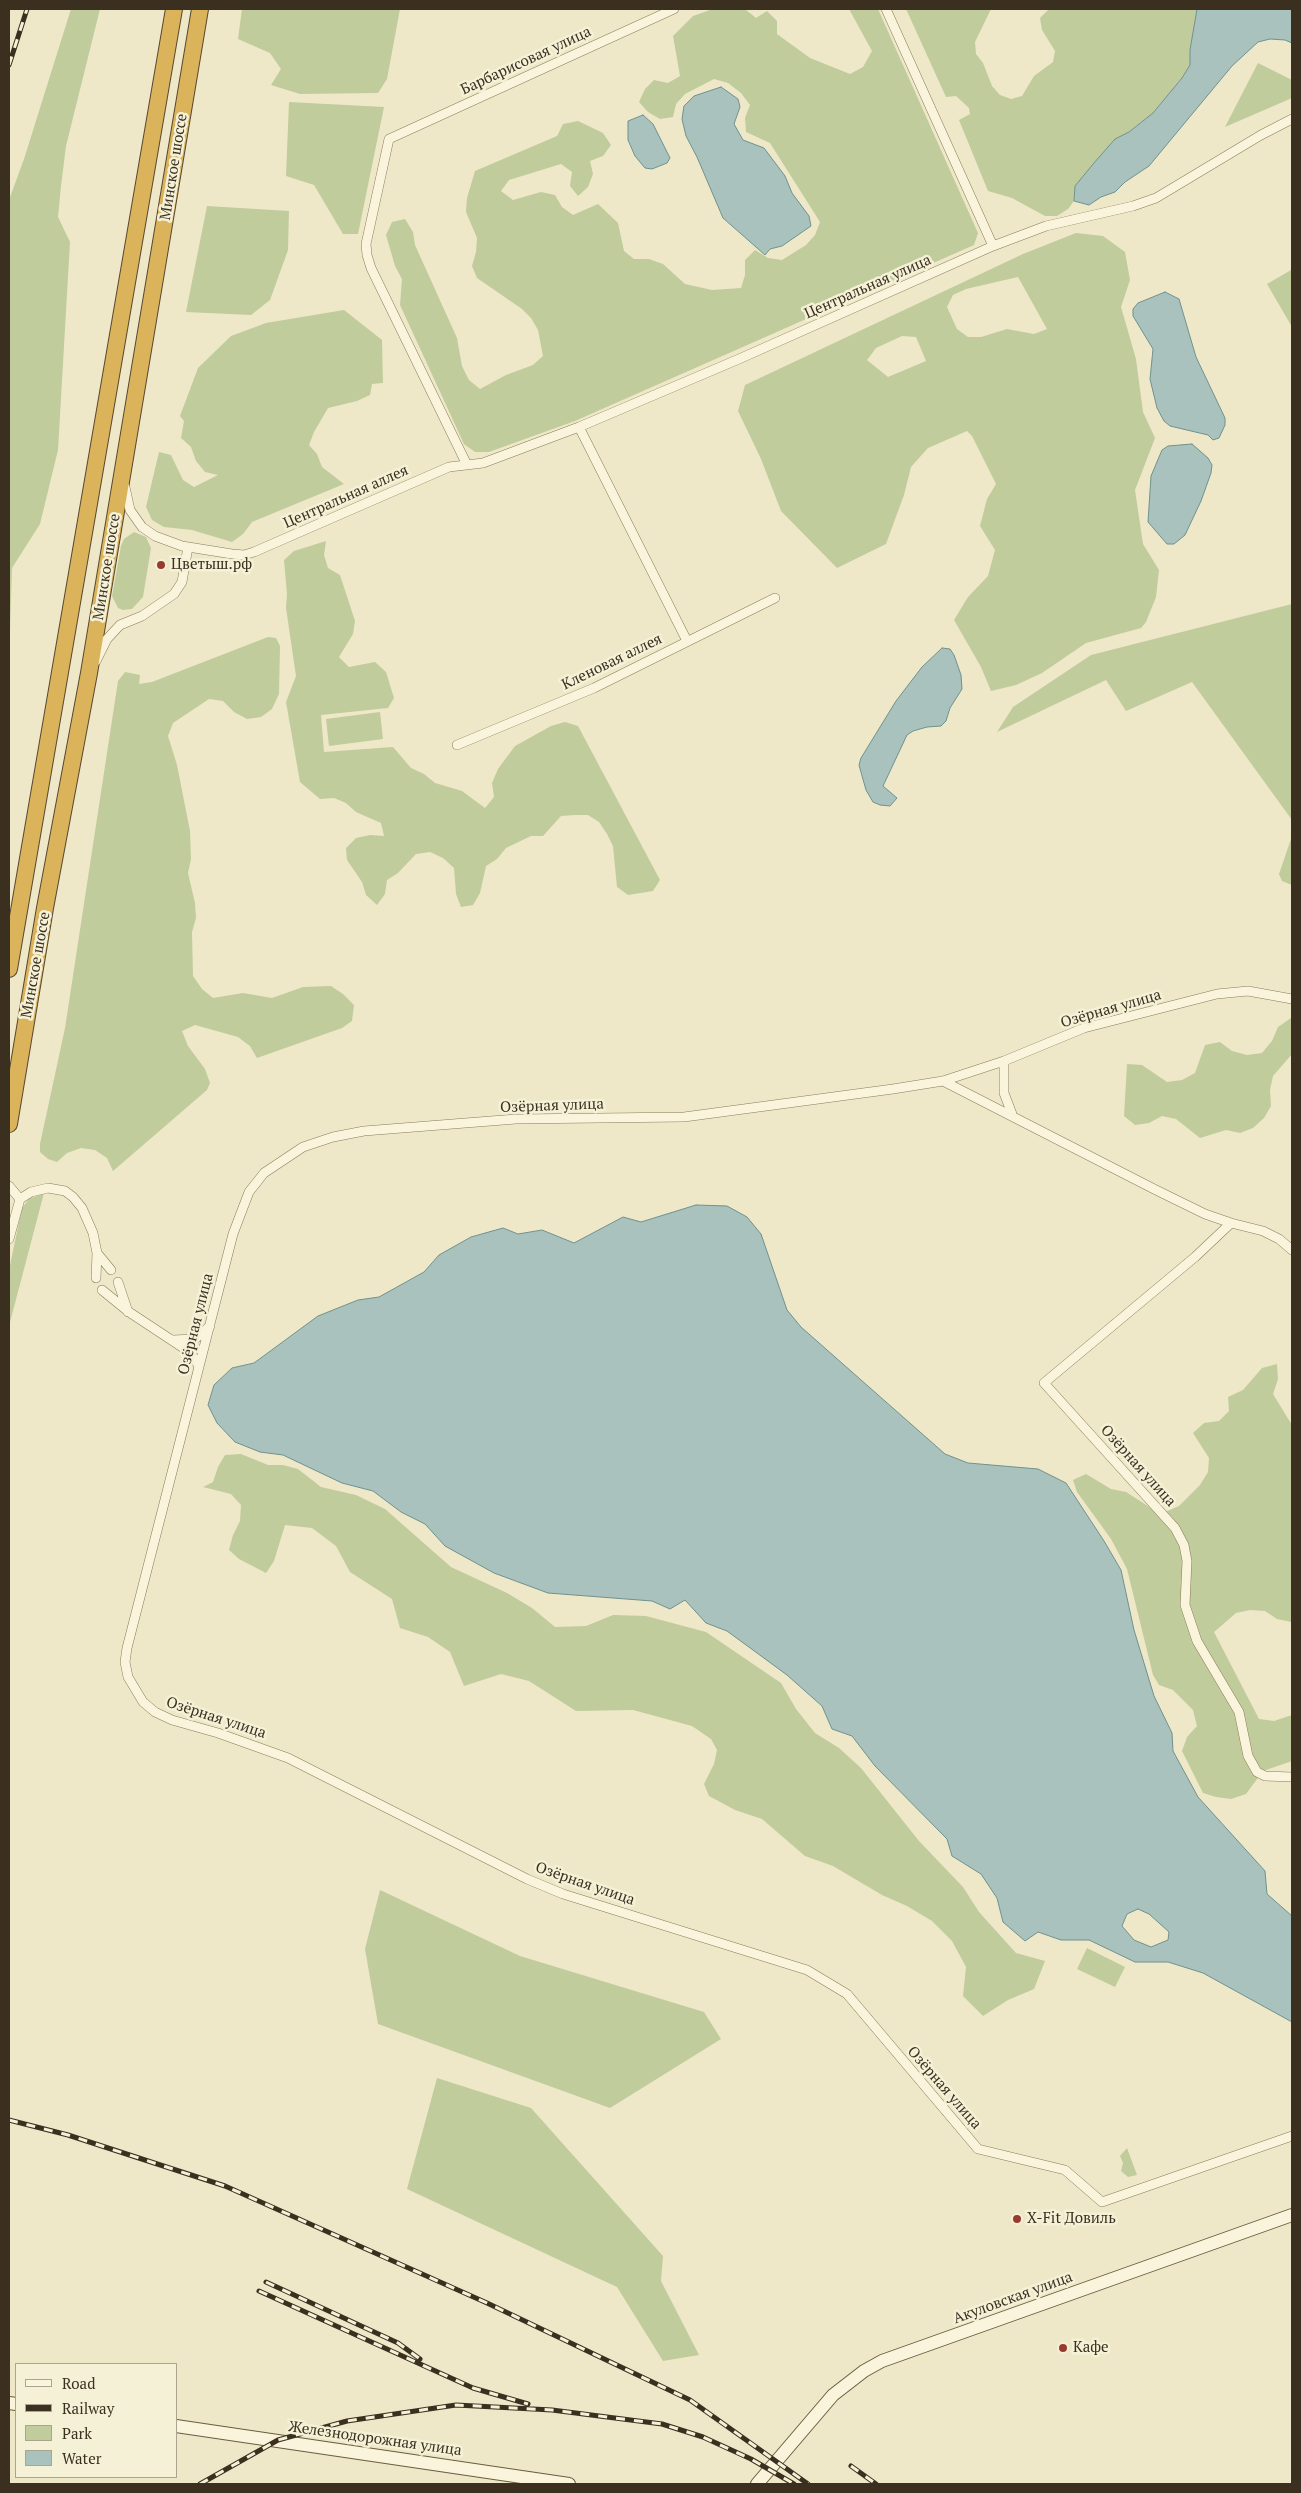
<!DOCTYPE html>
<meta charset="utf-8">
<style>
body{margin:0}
#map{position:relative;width:1301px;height:2493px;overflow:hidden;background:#eee8c8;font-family:"PT Serif",serif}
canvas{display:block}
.frame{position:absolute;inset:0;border:10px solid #3b3020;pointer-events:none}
.legend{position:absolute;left:15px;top:2363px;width:162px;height:115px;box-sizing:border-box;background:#f5f1d7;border:1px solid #aba48e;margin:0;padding:6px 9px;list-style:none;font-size:15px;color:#3b3020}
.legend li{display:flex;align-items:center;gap:10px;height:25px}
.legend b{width:25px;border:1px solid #aba48e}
</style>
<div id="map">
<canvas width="1301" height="2493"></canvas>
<div class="frame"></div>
<ul class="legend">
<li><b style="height:6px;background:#f9f4db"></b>Road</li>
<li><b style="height:6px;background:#3b3020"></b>Railway</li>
<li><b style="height:14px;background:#c0cc9c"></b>Park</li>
<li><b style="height:14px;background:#a9c2be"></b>Water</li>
</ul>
</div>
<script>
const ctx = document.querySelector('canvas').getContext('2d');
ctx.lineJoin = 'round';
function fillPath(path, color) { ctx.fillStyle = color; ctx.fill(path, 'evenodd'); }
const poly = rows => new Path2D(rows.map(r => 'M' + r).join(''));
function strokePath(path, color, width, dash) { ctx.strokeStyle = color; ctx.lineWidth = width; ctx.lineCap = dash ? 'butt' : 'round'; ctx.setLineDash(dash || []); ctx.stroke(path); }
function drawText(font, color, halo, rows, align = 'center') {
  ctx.font = font + ' "PT Serif",serif'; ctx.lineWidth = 5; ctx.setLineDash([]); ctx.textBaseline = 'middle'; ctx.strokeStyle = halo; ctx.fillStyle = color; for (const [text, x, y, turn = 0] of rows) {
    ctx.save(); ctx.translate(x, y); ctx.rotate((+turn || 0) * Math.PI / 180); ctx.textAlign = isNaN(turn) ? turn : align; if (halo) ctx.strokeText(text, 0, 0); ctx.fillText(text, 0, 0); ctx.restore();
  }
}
fillPath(poly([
 [71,9,100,9,66,146,61,186,58,217,70,242,58,450,40,524,12,568,9,662,9,200,24,159],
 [242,9,400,9,387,79,378,93,300,94,271,85,281,69,270,53,238,39],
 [713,9,745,9,756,18,767,11,777,21,777,34,810,58,850,74,863,67,872,51,849,9,878,9,978,233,974,245,575,421,489,452,475,452,464,444,400,305,402,279,395,266,386,235,392,222,405,219,413,232,415,245,457,338,462,366,469,380,480,389,506,375,533,365,543,356,538,330,531,318,522,309,477,278,472,266,476,252,477,238,466,212,467,198,475,171,557,136,563,124,578,121,603,133,611,145,603,156,590,161,593,174,588,187,578,196,570,186,572,172,561,164,509,180,501,191,513,200,541,192,555,195,562,207,573,215,598,204,618,223,624,251,634,259,649,259,663,264,685,284,712,290,741,288,745,275,745,260,755,250,768,258,782,260,806,245,815,235,820,222,770,143,746,132,745,118,750,105,741,93,728,83,714,79,685,94,676,104,673,117,660,119,648,112,639,102,645,89,654,80,668,83,680,76,673,36,693,16],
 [906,9,991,9,975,42,976,54,983,63,992,86,1000,95,1011,99,1022,96,1034,76,1053,62,1055,51,1042,30,1040,18,1048,10,1197,9,1190,50,1190,65,1182,78,1153,113,1129,132,1115,139,1075,186,1074,201,1068,209,1057,216,1045,216,1012,198,988,191,959,120,970,114,969,108,956,96,946,97],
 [1258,63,1292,80,1292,98,1225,127],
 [289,102,384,107,358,234,343,234,314,185,286,176],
 [207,206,289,211,288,250,270,300,251,315,186,312],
 [1076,233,1103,236,1125,252,1130,280,1121,307,1136,359,1143,412,1155,438,1135,490,1143,544,1159,570,1156,597,1146,622,1141,628,1086,643,1042,673,1016,685,991,691,981,667,954,620,968,597,988,576,995,550,980,526,987,499,996,484,972,436,967,431,928,448,911,467,904,495,886,544,837,568,781,511,761,459,738,411,745,385,1023,254],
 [1018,277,1047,329,1034,334,1007,329,981,337,968,337,957,329,947,307,953,295,966,289],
 [902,336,916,337,926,361,888,377,867,360,876,348],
 [1291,270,1292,273,1292,327,1267,284],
 [344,310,382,340,383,383,372,384,370,395,357,401,328,408,314,432,309,445,317,454,322,467,344,484,252,522,243,534,232,542,192,530,164,527,152,520,146,507,159,452,171,455,183,480,194,487,218,475,205,472,196,461,191,447,181,438,184,421,180,416,198,368,231,336,266,323],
 [134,532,146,537,151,548,143,597,132,609,123,610,118,608,112,596,121,546,124,539],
 [326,541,324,555,328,568,340,575,355,621,353,634,339,657,349,667,375,662,386,672,394,698,388,708,321,715,324,752,393,747,411,768,424,774,435,783,462,791,485,808,494,797,492,783,498,769,515,746,551,726,565,722,578,726,660,880,653,891,628,895,617,887,613,846,607,834,599,822,588,815,575,815,561,816,543,836,531,836,506,848,497,859,486,866,480,893,473,905,461,907,456,894,454,868,443,858,430,852,416,854,398,873,387,880,385,894,377,905,366,895,362,882,347,860,346,848,356,838,370,835,384,836,381,823,356,812,346,803,334,798,320,799,300,782,286,702,296,676,286,608,287,594,284,560,294,551],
 [1292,604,1292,820,1192,682,1126,711,1106,680,997,732,1013,707,1091,655],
 [268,637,276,638,280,646,279,694,272,709,261,717,247,719,234,712,223,701,209,699,173,723,168,736,177,765,190,831,191,859,188,873,195,903,196,918,192,932,193,976,202,989,213,998,243,993,272,998,303,987,331,986,343,994,354,1005,352,1021,342,1028,257,1058,250,1046,238,1037,195,1025,182,1031,188,1046,205,1069,210,1083,207,1090,113,1171,107,1158,95,1150,81,1148,67,1153,57,1162,48,1159,40,1152,40,1144,65,1028,118,681,125,672,140,675,139,684,152,682],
 [380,712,383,739,329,746,326,719],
 [1292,836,1292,885,1282,881,1279,874],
 [1291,1018,1292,1054,1273,1076,1270,1090,1271,1106,1264,1118,1253,1128,1240,1133,1226,1130,1200,1138,1176,1119,1162,1116,1149,1123,1135,1125,1124,1116,1127,1064,1142,1065,1167,1082,1182,1080,1195,1073,1205,1045,1220,1042,1232,1051,1247,1055,1262,1053,1272,1041,1278,1027],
 [44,1193,9,1326,9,1270,22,1208,29,1199],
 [1277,1364,1278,1379,1273,1394,1292,1425,1292,1620,1291,1622,1277,1619,1265,1611,1250,1610,1236,1613,1214,1632,1259,1719,1274,1721,1292,1715,1292,1761,1263,1771,1246,1794,1231,1799,1216,1797,1203,1793,1182,1751,1187,1737,1197,1726,1193,1710,1173,1690,1159,1685,1153,1675,1127,1569,1111,1539,1077,1492,1073,1480,1086,1474,1111,1489,1126,1492,1151,1508,1165,1512,1179,1506,1200,1485,1208,1472,1209,1458,1193,1433,1204,1423,1219,1421,1229,1411,1228,1397,1243,1390,1262,1368],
 [241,1454,268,1465,283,1465,298,1469,321,1487,356,1495,385,1509,451,1567,507,1593,532,1608,555,1627,586,1626,613,1615,646,1616,706,1632,781,1683,796,1709,815,1733,839,1748,861,1768,919,1841,963,1887,979,1912,1016,1953,1045,1961,1034,1989,1008,2000,983,2016,963,1996,966,1967,952,1941,932,1921,907,1906,882,1895,833,1866,805,1856,762,1819,735,1810,709,1796,704,1784,714,1764,717,1750,711,1739,692,1726,633,1710,576,1711,529,1681,501,1674,464,1686,450,1652,428,1637,400,1628,392,1599,350,1572,336,1546,312,1528,285,1525,274,1561,266,1573,239,1559,229,1550,233,1535,240,1521,241,1505,231,1494,203,1487,213,1482,218,1467,225,1455],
 [380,1890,520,1956,704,2012,721,2039,610,2108,378,2024,365,1949],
 [1087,1948,1125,1967,1115,1987,1077,1969],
 [437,2078,531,2108,663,2256,661,2281,699,2355,663,2361,617,2287,407,2189],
 [1127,2148,1137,2175,1128,2177,1121,2171,1123,2163,1120,2156]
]), '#c0cc9c');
const water = poly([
 [1197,9,1292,9,1292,43,1285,40,1270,39,1258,42,1232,66,1149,166,1125,182,1115,192,1101,197,1089,205,1074,201,1075,186,1094,163,1115,139,1129,132,1153,113,1182,78,1190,65,1190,50,1197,9],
 [721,87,738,99,740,107,734,124,743,140,764,148,785,176,792,193,809,216,811,226,782,246,770,249,765,255,723,218,697,157,686,136,682,119,684,106,694,96,721,87],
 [643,115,653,124,670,158,667,163,652,169,645,168,635,156,628,140,628,121,643,115],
 [1165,292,1179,299,1196,357,1225,418,1225,425,1219,438,1213,440,1208,435,1170,426,1164,421,1157,408,1150,379,1153,349,1133,316,1133,309,1138,303,1165,292],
 [1192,444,1208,458,1212,465,1211,473,1201,501,1185,535,1174,544,1167,544,1148,522,1151,476,1162,450,1168,446,1192,444],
 [942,648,950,649,954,655,961,675,962,689,950,708,946,721,941,726,927,727,913,731,907,735,883,786,897,798,890,806,880,805,873,802,866,790,859,765,861,758,896,701,922,667,942,648],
 [696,1205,727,1206,747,1217,761,1234,787,1310,801,1327,945,1454,968,1463,1038,1469,1066,1483,1104,1541,1121,1570,1134,1630,1154,1696,1172,1733,1173,1751,1198,1797,1265,1871,1267,1894,1292,1916,1292,2022,1203,1973,1168,1962,1135,1962,1089,1940,1061,1940,1038,1932,1025,1941,1003,1922,997,1898,981,1874,952,1856,947,1839,875,1766,852,1736,832,1729,822,1706,787,1675,727,1631,706,1623,685,1600,670,1609,652,1601,548,1593,494,1573,445,1546,425,1524,401,1512,373,1491,342,1483,283,1455,260,1452,235,1442,217,1423,208,1405,214,1385,232,1368,254,1363,318,1316,358,1300,379,1297,424,1272,439,1255,471,1237,503,1228,518,1234,542,1230,574,1243,623,1217,641,1222,696,1205],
 [1138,1909,1149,1914,1169,1932,1168,1940,1151,1947,1134,1940,1122,1926,1127,1914,1138,1909]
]);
fillPath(water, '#a9c2be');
strokePath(water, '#6f918d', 1);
const street = poly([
 [886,9,993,246],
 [579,427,687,641],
 [467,465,371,268,367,255,366,244,389,139,674,9],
 [125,487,130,510,142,527,155,536,182,546,232,554,244,555,254,552,449,467,483,463,579,427,739,359,993,246,1046,226,1133,206,1156,198,1261,135,1292,119],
 [96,661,107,639,120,625,142,616,174,594,182,582,188,547],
 [457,745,594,688,775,598],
 [1292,999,1248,991,1217,994,1084,1028,1004,1061,943,1081,893,1089,684,1117,516,1119,364,1131,333,1137,303,1147,264,1173,249,1192,233,1234,127,1648,125,1662,128,1677,143,1702,155,1712,172,1720,218,1733,288,1758,527,1879,563,1894,807,1970,847,1994,978,2149,1065,2170,1102,2202,1292,2136],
 [1004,1061,1004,1093,1012,1114],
 [943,1081,1156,1190,1205,1214,1231,1223,1263,1231,1279,1239,1292,1250],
 [9,1186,20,1199,9,1239],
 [20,1199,31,1192,48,1188,65,1191,73,1197,82,1208,93,1233,97,1253,96,1278],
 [1231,1223,1195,1257,1044,1383,1175,1528,1184,1545,1187,1561,1185,1605,1197,1641,1239,1712,1248,1756,1257,1772,1265,1776,1292,1777],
 [97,1253,111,1270],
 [118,1282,128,1312],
 [102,1290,129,1312,185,1349,196,1360,199,1368],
 [173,1340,195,1339,210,1326]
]);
const secondary = poly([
 [9,2403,16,2404],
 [176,2426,569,2484],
 [757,2484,833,2395,864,2371,882,2361,1292,2215]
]);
const highway = poly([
 [9,969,174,9],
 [9,1124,45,908,89,673,200,9]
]);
strokePath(street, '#8a7b5d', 10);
strokePath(secondary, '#6c5c40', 14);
strokePath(highway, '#584831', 18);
strokePath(street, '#f9f4db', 9);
strokePath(secondary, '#f9f4db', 12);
strokePath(highway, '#dbb35b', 16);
const rail = poly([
 [9,65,27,9],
 [9,2120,68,2135,225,2186,487,2303,690,2400,808,2484],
 [266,2282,398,2343,420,2359],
 [259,2291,473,2388,528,2404],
 [851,2466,876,2484],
 [200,2484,278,2440,347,2421,456,2405,552,2410,662,2424,703,2437,751,2459,794,2484]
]);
strokePath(rail, '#3b3020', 5);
strokePath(rail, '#f5f1d7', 3, [9]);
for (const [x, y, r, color] of [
 [161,565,5,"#983b2e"],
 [1017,2219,5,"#983b2e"],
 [1063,2348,5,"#983b2e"]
]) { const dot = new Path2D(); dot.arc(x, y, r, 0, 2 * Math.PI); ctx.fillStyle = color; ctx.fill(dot); strokePath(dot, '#f5f1d7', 2); }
drawText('15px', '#3b3020', '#f5f1d7', [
 ["Барбарисовая улица",526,61,-25],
 ["Минское шоссе",174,167,-81],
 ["Центральная улица",868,287,-24],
 ["Центральная аллея",346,497,-24],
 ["Минское шоссе",107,567,-81],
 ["Кленовая аллея",612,662,-26],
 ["Минское шоссе",36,965,-80],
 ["Озёрная улица",1111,1009,-16],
 ["Озёрная улица",552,1106,-2],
 ["Озёрная улица",196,1324,-76],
 ["Озёрная улица",1138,1466,48],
 ["Озёрная улица",216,1718,18],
 ["Озёрная улица",585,1884,19],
 ["Озёрная улица",944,2088,49],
 ["Акуловская улица",1013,2298,-20],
 ["Железнодорожная улица",375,2439,8]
]);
drawText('15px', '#3b3020', '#f5f1d7', [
 ["Цветыш.рф",171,565],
 ["X-Fit Довиль",1027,2219],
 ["Кафе",1073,2348]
], 'left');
</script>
